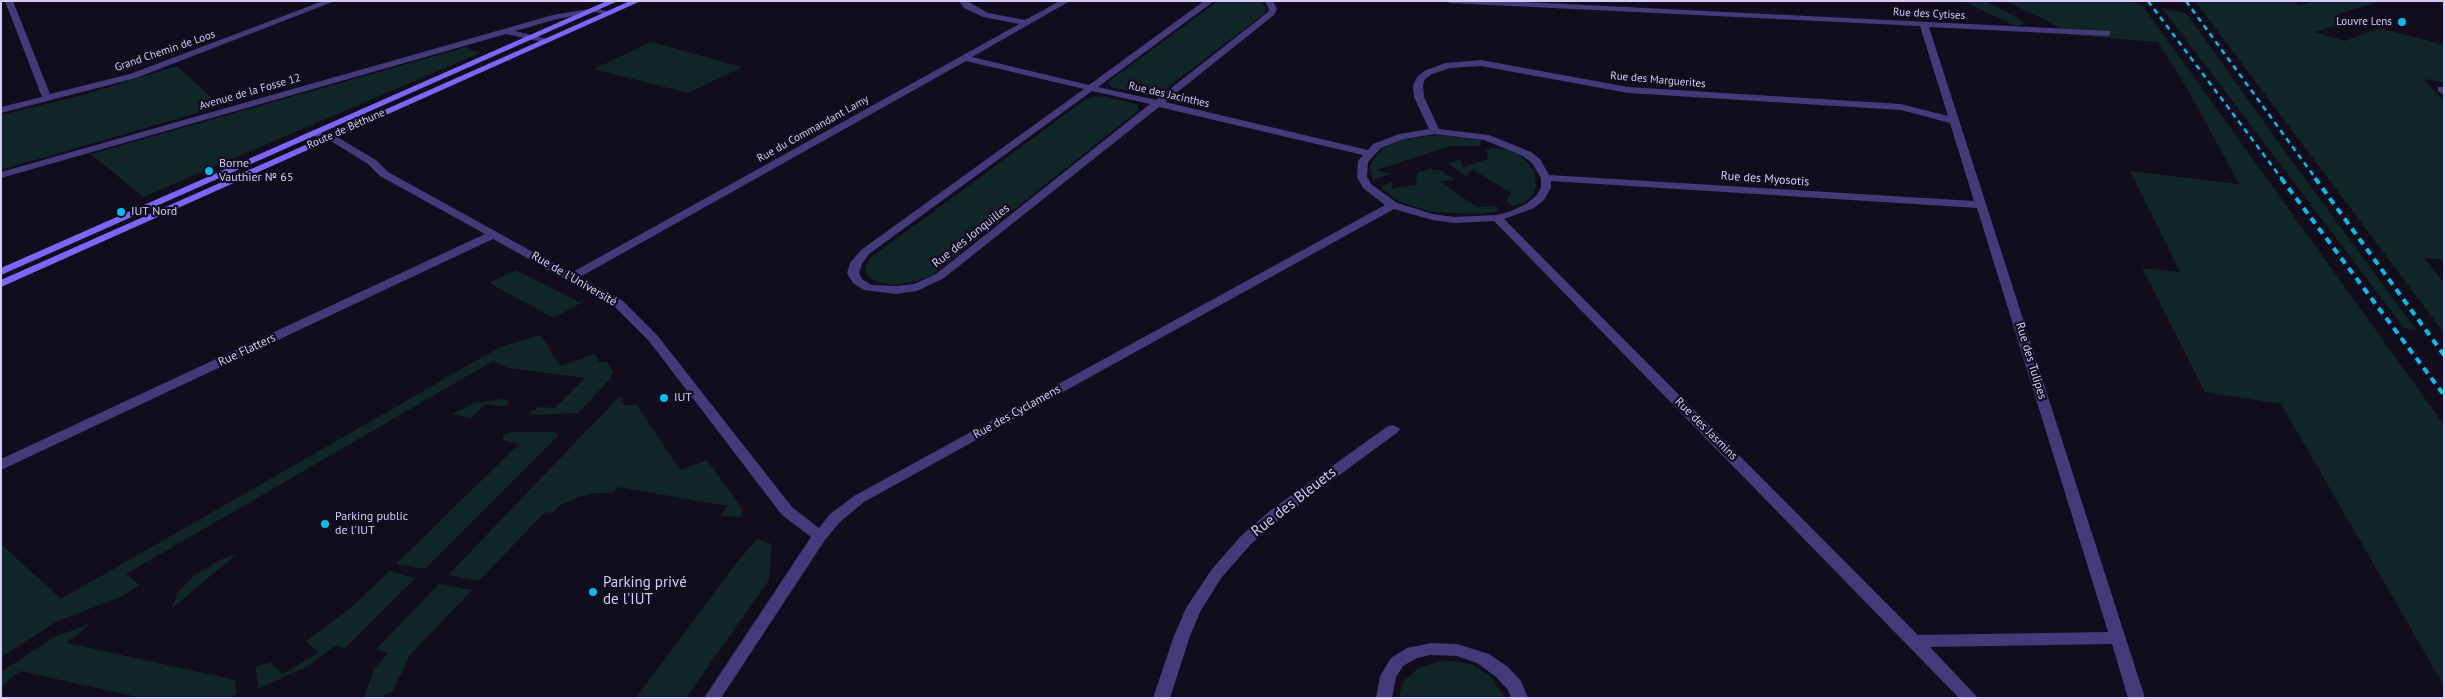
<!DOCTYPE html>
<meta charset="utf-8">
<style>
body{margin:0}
#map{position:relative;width:2445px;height:699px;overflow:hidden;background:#110d1d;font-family:"PT Sans",sans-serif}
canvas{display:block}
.frame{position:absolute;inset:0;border:2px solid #d6cbfc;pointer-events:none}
</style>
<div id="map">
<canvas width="2445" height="699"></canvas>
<div class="frame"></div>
</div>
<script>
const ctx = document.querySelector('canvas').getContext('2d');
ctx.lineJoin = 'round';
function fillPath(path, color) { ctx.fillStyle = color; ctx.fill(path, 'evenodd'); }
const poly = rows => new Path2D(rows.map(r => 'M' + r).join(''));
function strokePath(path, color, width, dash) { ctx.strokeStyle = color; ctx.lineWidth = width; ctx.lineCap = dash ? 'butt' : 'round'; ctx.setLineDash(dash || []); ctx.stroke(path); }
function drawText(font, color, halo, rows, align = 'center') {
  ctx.font = font + ' "PT Sans",sans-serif'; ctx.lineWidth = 4.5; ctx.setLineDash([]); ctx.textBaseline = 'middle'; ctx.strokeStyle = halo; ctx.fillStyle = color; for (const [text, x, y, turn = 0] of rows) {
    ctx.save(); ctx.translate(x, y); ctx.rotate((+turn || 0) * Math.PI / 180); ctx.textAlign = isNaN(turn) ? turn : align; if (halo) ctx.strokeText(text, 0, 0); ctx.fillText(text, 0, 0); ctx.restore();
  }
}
fillPath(poly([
 [1218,1,1260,1,1266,8,1265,13,1159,94,1147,95,1111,87,1108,82],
 [1963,1,1986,1,2020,19,2025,24,2015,26],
 [2005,1,2129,1,2142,5,2444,425,2444,686,2281,404,2205,392,2142,268,2180,272,2130,171,2239,184,2188,90,2158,42,2071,35,2050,22],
 [2195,1,2293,1,2300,5,2315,1,2380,1,2336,15,2354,21,2314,32,2345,41,2379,28,2444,45,2444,82,2423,79,2444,101,2444,260,2424,258,2444,283,2444,333],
 [2162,8,2187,14,2286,153,2417,331,2404,328],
 [651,42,742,67,688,93,594,69],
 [466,47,480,53,143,197,91,154],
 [177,66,221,106,1,170,1,115,86,94],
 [1101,96,1137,104,1139,110,932,275,915,282,893,285,877,282,869,277,865,269,869,259,1086,99],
 [1438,135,1481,140,1480,146,1451,146,1376,170,1390,174,1373,180,1370,169,1372,161,1383,148,1405,139],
 [1494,148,1510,150,1521,156,1534,170,1536,186,1533,195,1524,203,1513,206,1506,201,1511,193,1472,169,1466,176,1448,164,1460,159,1463,167,1488,159,1486,150],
 [1430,169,1442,171,1455,180,1439,181,1477,207,1497,206,1498,212,1476,214,1432,212,1398,201,1382,189,1382,186,1392,182,1392,189,1416,185,1417,173],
 [516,270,581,303,554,318,489,283],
 [541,335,560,366,595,354,599,362,607,362,613,372,610,379,578,413,532,415,529,412,540,407,555,408,585,378,508,368,493,361,126,574,140,585,120,597,56,622,1,657,1,544,61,599,500,347],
 [620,396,625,405,637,405,680,470,707,460,742,508,742,517,720,516,728,506,618,487,613,493,596,493,579,497,560,505,552,513,545,512,479,581,448,575],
 [503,399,509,402,507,407,486,404,471,418,452,414,474,403],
 [512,432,555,432,559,435,425,569,396,564,519,444,503,440,503,435],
 [757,539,772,544,769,580,686,698,636,698,734,566],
 [238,553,183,599,171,609,178,592,195,575,220,560],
 [389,571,416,578,345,648,335,646,308,666,258,689,256,667,270,662,283,674,318,653,306,641,353,606],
 [439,584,472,590,410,655,393,691,379,698,364,698,374,669,388,653,376,649],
 [90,624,67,643,235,680,237,694,227,698,142,698,20,671,1,687,1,672,54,637],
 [1455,661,1473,665,1490,676,1505,698,1399,698,1402,683,1418,668,1438,662]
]), '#102526');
fillPath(poly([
 [5,1,13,1,50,94,130,74,323,1,335,1,136,78,1,113,1,107,42,97,5,1],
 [959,1,967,1,988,13,1025,20,1060,1,1070,1,972,57,1089,85,1204,1,1214,1,1098,87,1156,100,1268,12,1269,9,1265,1,1273,1,1277,9,1274,15,1165,102,1368,150,1373,144,1399,134,1429,129,1414,97,1413,85,1418,76,1426,70,1446,63,1481,60,1628,87,1901,104,1948,116,1920,26,1450,3,1446,1,1505,1,2110,31,2110,35,2107,36,1929,27,2145,698,2128,698,2112,644,1930,647,1978,698,1959,698,1494,221,1454,223,1432,220,1394,209,864,502,840,522,825,540,721,698,704,698,811,537,782,515,649,341,615,307,493,239,1,470,1,459,485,234,380,176,368,164,331,141,311,135,311,131,314,130,337,137,376,160,388,172,571,273,1019,24,983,17,964,8,959,1],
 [966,61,1084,89,861,250,850,263,847,273,853,283,864,290,896,294,917,291,944,278,1159,107,1363,155,1358,161,1357,177,1363,188,1385,205,854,496,830,514,819,528,792,507,657,335,623,301,580,277,966,61],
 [1481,66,1628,93,1901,110,1950,123,1974,201,1549,175,1540,159,1531,152,1489,135,1439,129,1424,97,1423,85,1425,79,1432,74,1450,68,1481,66],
 [1092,91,1150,104,936,274,914,284,896,286,871,285,862,279,859,273,862,264,869,254,1092,91],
 [1435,134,1484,140,1523,156,1532,163,1541,178,1541,188,1536,196,1526,204,1511,211,1497,215,1454,217,1433,214,1397,203,1371,184,1367,177,1368,162,1381,148,1404,139,1435,134],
 [1551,181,1977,208,2108,632,1918,635,1504,219,1534,208,1544,200,1551,188,1551,181],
 [594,8,614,13,610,15,594,12,557,19,515,31,547,39,547,43,506,34,1,178,1,172,553,15,594,8],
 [2438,87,2444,87,2444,95,2438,91,2438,87],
 [1393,425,1400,429,1398,432,1281,518,1251,544,1222,577,1201,610,1190,636,1170,698,1153,698,1174,636,1186,608,1212,569,1241,536,1271,510,1388,426,1393,425],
 [1431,643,1457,644,1489,654,1508,667,1521,681,1528,698,1511,698,1508,690,1496,677,1477,663,1457,656,1431,655,1417,658,1403,666,1396,677,1392,698,1376,698,1380,676,1391,658,1407,648,1431,643]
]), '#433a7a');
fillPath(poly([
 [607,1,618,1,1,275,1,268,607,1],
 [630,1,641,1,1,287,1,280,630,1]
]), '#7a67f7');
strokePath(poly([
 [2148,1,2282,179],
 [2186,1,2316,179]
]), '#0cbbe8', 2.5, [5.5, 4.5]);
strokePath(poly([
 [2281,178,2444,395],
 [2315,178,2444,355]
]), '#0cbbe8', 4, [7, 5.5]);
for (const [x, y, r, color] of [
 [2402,22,5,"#0cbbe8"],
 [209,171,5,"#0cbbe8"],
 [121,212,5,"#0cbbe8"],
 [664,398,5,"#0cbbe8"],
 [325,524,5,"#0cbbe8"],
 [593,592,5,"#0cbbe8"]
]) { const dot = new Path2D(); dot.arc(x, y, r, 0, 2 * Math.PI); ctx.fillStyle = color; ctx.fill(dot); strokePath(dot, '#110d1d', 2); }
drawText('11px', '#d6cbfc', '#110d1d', [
 ["Rue des Cytises",1929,14,3],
 ["Grand Chemin de Loos",165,51,-19],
 ["Rue des Marguerites",1658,80,5],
 ["Avenue de la Fosse 12",250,92,-16],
 ["Rue des Jacinthes",1169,95,13],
 ["Route de Béthune",346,129,-24],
 ["Rue du Commandant Lamy",813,129,-29]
]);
drawText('11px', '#d6cbfc', '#110d1d', [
 ["Louvre Lens",2392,22]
], 'right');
drawText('12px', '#d6cbfc', '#110d1d', [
 ["Borne",219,164],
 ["Vauthier № 65",219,178],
 ["IUT Nord",131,212],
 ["IUT",674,398],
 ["Parking public",335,517],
 ["de l'IUT",335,531]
], 'left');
drawText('12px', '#d6cbfc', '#110d1d', [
 ["Rue des Myosotis",1765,179,4],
 ["Rue des Jonquilles",971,236,-38],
 ["Rue de l'Université",574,279,30],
 ["Rue Flatters",247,350,-25],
 ["Rue des Tulipes",2031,361,73],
 ["Rue des Cyclamens",1017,412,-29],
 ["Rue des Jasmins",1706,429,45]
]);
drawText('15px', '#d6cbfc', '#110d1d', [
 ["Rue des Bleuets",1294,502,-38]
]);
drawText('15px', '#d6cbfc', '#110d1d', [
 ["Parking privé",603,583],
 ["de l'IUT",603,600]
], 'left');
</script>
